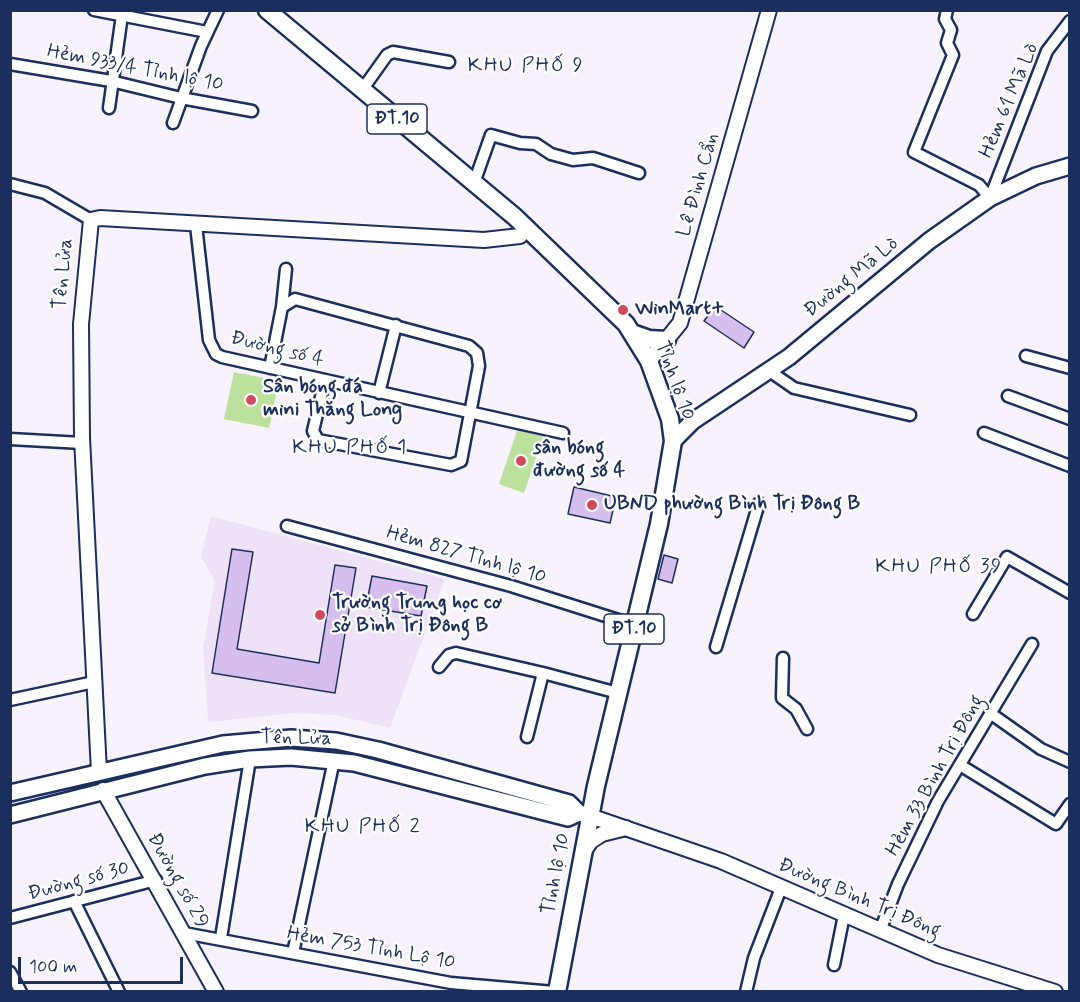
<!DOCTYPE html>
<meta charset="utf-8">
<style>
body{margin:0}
#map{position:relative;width:1080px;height:1002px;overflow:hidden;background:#f7f2fc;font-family:Mynerve,sans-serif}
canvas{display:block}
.frame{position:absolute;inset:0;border:12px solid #1b2f5e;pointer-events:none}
.scale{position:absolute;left:18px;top:957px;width:165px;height:27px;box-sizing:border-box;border:3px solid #1b2f5e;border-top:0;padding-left:8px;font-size:18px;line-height:21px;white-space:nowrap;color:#1b2f5e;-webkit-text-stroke:4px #fff;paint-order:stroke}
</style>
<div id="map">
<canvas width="1080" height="1002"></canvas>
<div class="frame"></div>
<div class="scale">100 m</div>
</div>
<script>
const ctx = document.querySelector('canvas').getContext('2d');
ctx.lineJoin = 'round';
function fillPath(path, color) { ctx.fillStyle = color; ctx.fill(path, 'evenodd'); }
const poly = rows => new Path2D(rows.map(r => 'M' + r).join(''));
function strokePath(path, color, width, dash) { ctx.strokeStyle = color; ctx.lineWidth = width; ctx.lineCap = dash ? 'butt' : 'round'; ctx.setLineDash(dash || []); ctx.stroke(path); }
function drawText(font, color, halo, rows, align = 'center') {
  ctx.font = font + ' Mynerve,sans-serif'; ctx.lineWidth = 4.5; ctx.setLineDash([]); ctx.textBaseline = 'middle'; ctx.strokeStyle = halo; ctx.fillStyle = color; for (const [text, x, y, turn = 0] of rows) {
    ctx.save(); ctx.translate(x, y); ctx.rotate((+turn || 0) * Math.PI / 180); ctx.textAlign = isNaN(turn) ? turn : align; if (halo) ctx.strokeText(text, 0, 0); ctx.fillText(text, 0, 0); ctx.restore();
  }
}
fillPath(poly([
 [211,516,445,579,390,728,336,715,293,713,208,722,203,648,215,581,201,556]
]), '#ede2f8');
fillPath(poly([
 [234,372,279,381,269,428,224,419],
 [518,428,543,437,524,493,499,484]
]), '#bbe19c');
const building = poly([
 [715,306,754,332,744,348,704,321,715,306],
 [574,487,616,497,610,523,568,514,574,487],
 [232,549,253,552,237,649,319,663,335,565,356,568,335,693,212,673,232,549],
 [664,555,678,559,672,583,658,579,664,555],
 [372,576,427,586,421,616,366,607,372,576]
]);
fillPath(building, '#d6beee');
strokePath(building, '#1b2f5e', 1.5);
const minor = poly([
 [94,10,207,32],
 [947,10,945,19,951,30,947,43,953,55,914,152,979,185,990,198],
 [10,64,111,81,181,98,252,111],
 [362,90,387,55,393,52,449,62],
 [109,108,122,15],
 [173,123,201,46,218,10],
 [474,183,491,135,520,143,536,144,551,154,573,160,593,158,639,173],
 [10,184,45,193,91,220],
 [990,198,1047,51,1070,21],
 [196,225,209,340,216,354,222,357,563,433],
 [282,307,286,269],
 [1026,356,1070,368],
 [270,368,282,307,295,299,469,346,477,353,479,366,461,461,451,465,318,440,313,431,325,380],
 [768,370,794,388,910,415],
 [379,393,396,325],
 [1008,396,1070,419],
 [984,433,1070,466],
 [10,439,82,443],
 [287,526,511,586,634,625],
 [973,614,1007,557,1070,593],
 [716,647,759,503],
 [783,658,782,698,796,709,807,729],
 [439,667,449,655,456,653,543,673],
 [10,700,94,682],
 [990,713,1041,749,1070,762],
 [527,737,543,673,618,693],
 [960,765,1056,824,1070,804],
 [74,901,119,992],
 [10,918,156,880],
 [880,931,898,884,938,801,1032,644],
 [184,933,451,983,554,992],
 [221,938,250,759],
 [293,953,334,760],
 [834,965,844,915],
 [10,972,21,992],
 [746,992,754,958,781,888]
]);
const tertiary = poly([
 [649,361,680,323,769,10],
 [99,772,82,438,81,324,91,220,100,218,484,240,520,236,527,228],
 [103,790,216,992],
 [590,816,721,861,938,955,1055,992],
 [584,851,591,841,602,834,626,828]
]);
const secondary = poly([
 [673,441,693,421,789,357,929,241,990,198,1036,176,1070,166],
 [10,793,223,744,291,738,336,741,378,750,569,803,579,813,590,816],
 [10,815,205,766,250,759,291,757,354,763,568,818,579,813]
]);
const primary = poly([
 [267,10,515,217,626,324,649,361,670,419,673,441,659,524,596,786,557,992],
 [632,333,649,339,667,340]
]);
strokePath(minor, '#1b2f5e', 15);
strokePath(tertiary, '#1b2f5e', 18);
strokePath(secondary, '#1b2f5e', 20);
strokePath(primary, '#1b2f5e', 21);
strokePath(minor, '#fff', 10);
strokePath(tertiary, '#fff', 14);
strokePath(secondary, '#fff', 15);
strokePath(primary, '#fff', 16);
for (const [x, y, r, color] of [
 [623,310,6,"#d1495b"],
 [251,400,6,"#d1495b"],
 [521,461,6,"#d1495b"],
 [592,505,6,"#d1495b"],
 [320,615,6,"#d1495b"]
]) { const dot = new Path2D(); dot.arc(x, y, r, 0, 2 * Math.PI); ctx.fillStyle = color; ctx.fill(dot); strokePath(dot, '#fff', 2); }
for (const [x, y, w] of [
 [397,119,60],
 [634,629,60]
]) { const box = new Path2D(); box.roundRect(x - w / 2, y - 15, w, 30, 4.5); ctx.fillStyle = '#fff'; ctx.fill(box); strokePath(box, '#1b2f5e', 1.5); }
drawText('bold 18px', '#1b2f5e', null, [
 ["ĐT.10",397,119],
 ["ĐT.10",634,629]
]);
drawText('20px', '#1b2f5e', '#fff', [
 ["Hẻm 933/4 Tỉnh lộ 10",135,69,11],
 ["Hẻm 61 Mã Lò",1010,101,-67],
 ["Lê Đình Cẩn",699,185,-74],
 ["Tên Lửa",64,274,-85],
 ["Đường Mã Lò",852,278,-39],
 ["Đường số 4",277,350,14],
 ["Tỉnh lộ 10",674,381,70],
 ["Hẻm 827 Tỉnh lộ 10",466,556,16],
 ["Tên Lửa",296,739,1],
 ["Hẻm 33 Bình Trị Đông",936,776,-61],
 ["Tỉnh lộ 10",557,874,-79],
 ["Đường số 29",177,881,61],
 ["Đường số 30",79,882,-15],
 ["Đường Bình Trị Đông",859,899,23],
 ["Hẻm 753 Tỉnh Lộ 10",371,949,10]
]);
drawText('bold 20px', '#1b2f5e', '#fff', [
 ["WinMart+",635,310],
 ["Sân bóng đá",263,388],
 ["mini Thăng Long",263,411],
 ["sân bóng",533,449],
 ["đường số 4",533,472],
 ["UBND phường Bình Trị Đông B",604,505],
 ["Trường Trung học cơ",332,604],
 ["sở Bình Trị Đông B",332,627]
], 'left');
ctx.letterSpacing = '1.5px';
drawText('21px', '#1b2f5e', '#fff', [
 ["KHU PHỐ 9",526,67],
 ["KHU PHỐ 1",350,449],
 ["KHU PHỐ 39",939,568],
 ["KHU PHỐ 2",363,828]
]);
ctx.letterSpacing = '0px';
</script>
